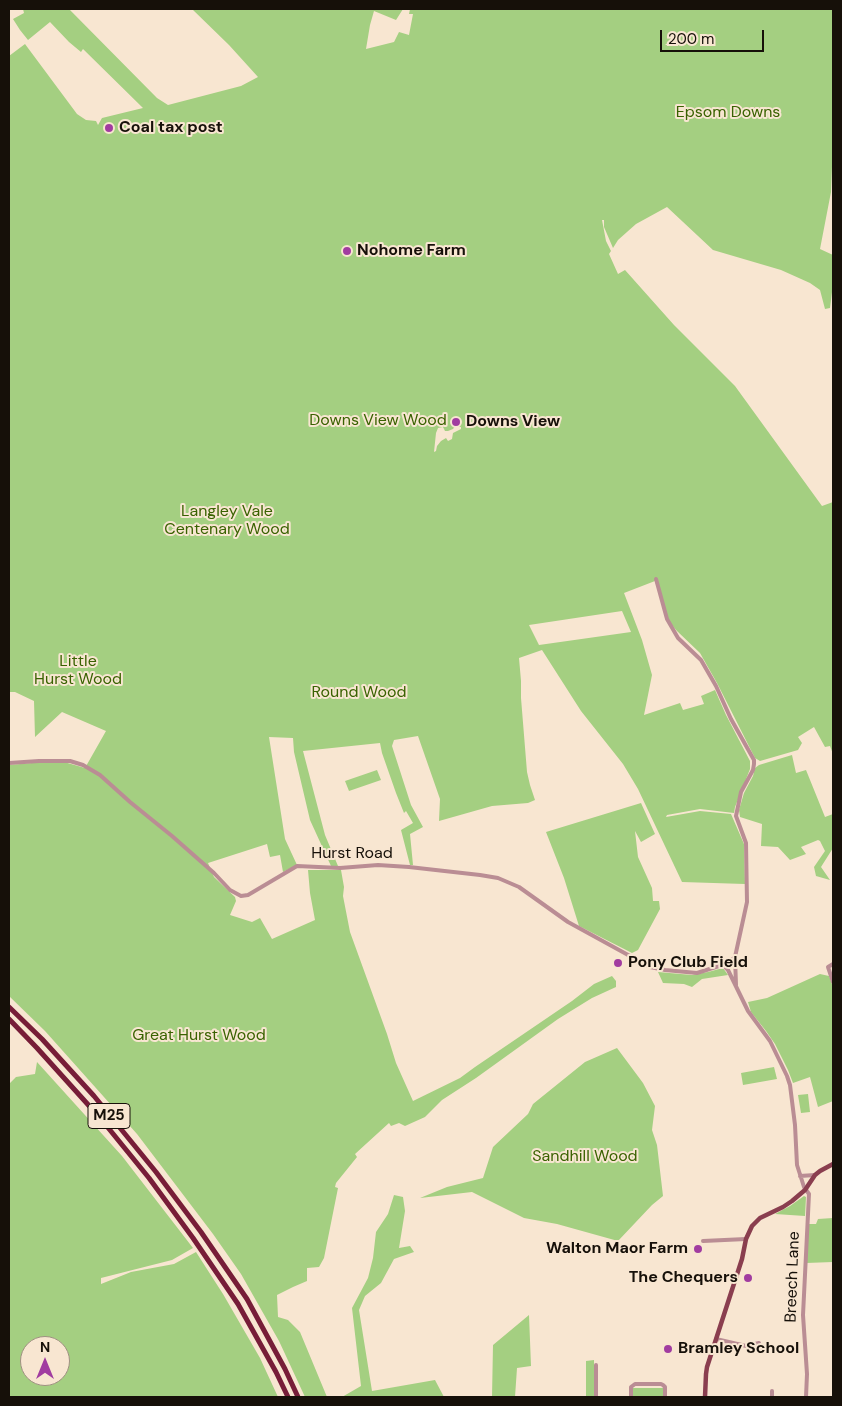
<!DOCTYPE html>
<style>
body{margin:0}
#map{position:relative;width:842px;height:1406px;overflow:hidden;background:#f8e6d1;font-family:"DM Sans",sans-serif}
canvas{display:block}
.frame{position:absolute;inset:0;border:10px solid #161009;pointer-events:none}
.north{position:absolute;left:20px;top:1336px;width:50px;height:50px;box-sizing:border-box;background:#f8e6d1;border:1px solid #9e9081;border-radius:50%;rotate:0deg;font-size:14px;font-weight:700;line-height:20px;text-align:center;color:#161009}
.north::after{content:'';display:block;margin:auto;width:18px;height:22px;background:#a13ca0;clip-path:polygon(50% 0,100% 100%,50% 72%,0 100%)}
.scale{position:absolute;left:660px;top:30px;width:104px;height:22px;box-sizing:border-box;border:2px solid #161009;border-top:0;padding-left:6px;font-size:15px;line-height:18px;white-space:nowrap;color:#161009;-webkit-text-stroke:4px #f8e6d1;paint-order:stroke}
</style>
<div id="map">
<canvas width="842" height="1406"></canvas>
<div class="frame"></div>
<div class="north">N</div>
<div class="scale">200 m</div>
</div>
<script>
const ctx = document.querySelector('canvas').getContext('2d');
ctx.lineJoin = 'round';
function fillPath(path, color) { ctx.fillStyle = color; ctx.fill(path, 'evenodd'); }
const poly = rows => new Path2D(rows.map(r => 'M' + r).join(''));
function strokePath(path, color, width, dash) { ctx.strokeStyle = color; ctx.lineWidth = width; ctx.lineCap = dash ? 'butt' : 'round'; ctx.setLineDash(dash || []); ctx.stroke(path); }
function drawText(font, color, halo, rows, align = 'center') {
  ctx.font = font + ' "DM Sans",sans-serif'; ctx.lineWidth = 4; ctx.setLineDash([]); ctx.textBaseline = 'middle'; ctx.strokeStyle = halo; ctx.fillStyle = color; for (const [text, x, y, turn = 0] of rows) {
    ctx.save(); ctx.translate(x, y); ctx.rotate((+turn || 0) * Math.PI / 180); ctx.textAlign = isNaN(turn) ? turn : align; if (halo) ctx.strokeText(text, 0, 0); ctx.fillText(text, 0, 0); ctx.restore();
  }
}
fillPath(poly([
 [23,9,69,9,157,98,168,105,241,86,258,77,229,45,192,9,403,9,396,20,374,11,370,25,366,49,394,42,399,32,409,35,413,14,409,14,410,9,833,9,833,141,831,192,820,249,833,255,833,292,832,292,830,308,825,309,820,290,810,283,781,270,713,250,667,207,636,224,618,240,613,248,604,227,604,220,602,220,606,241,611,251,609,254,618,274,625,270,674,325,735,386,822,506,833,502,833,754,830,746,825,747,814,727,798,737,802,743,798,750,760,761,755,758,717,683,700,653,677,631,667,619,655,581,624,593,642,640,652,675,644,715,680,703,683,710,704,704,701,696,715,690,726,715,750,761,750,769,735,807,734,813,700,809,667,815,666,817,700,811,731,814,744,844,745,884,682,882,638,789,623,764,581,711,542,650,519,658,521,681,521,698,527,772,530,785,535,800,528,803,492,806,439,821,440,799,418,736,394,740,392,746,411,805,423,827,410,834,413,865,410,865,401,830,413,823,406,811,404,813,396,793,382,753,380,743,303,751,325,835,338,866,331,866,310,820,294,752,293,738,269,737,285,839,297,865,283,872,280,855,270,857,267,844,208,863,214,877,235,897,236,901,230,915,252,922,260,918,272,939,315,920,310,893,308,870,341,870,344,887,343,896,350,932,387,1034,396,1063,413,1101,460,1078,475,1067,572,1001,594,984,612,976,616,981,616,987,592,998,558,1019,476,1078,442,1100,425,1117,405,1126,399,1123,391,1126,389,1123,355,1154,357,1157,336,1183,335,1187,338,1188,324,1258,319,1267,307,1268,307,1281,293,1287,277,1295,278,1317,288,1320,300,1332,327,1397,305,1397,279,1341,241,1274,213,1234,137,1134,45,1031,9,996,9,765,43,762,64,762,85,768,106,731,62,712,35,737,34,701,15,692,10,692,9,690,9,56,25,44,77,114,86,120,96,121,98,125,102,118,143,108,83,49,81,52,69,42,50,22,28,40,20,30,13,19,24,13],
 [456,425,458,425,459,427,461,427,461,429,453,433,452,439,448,441,446,438,441,441,437,446,436,451,434,452,436,433,438,428,443,427,445,431,448,431,453,429],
 [622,611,631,632,539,645,529,625],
 [792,755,796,773,806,770,825,817,833,814,833,848,821,867,830,880,816,876,814,867,825,851,820,841,818,840,801,847,806,854,790,860,778,847,761,846,762,824,740,817,739,810,744,793,753,776,755,768,759,765],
 [377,770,381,780,349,791,345,781],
 [641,803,655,834,641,842,635,831,638,857,652,888,653,901,659,901,660,909,638,950,632,953,579,926,564,878,546,832],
 [723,968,728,975,702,979,692,987,684,984,663,983,658,972,692,975,708,972],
 [820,974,829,976,833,987,833,1101,818,1107,810,1077,793,1083,788,1070,775,1044,766,1031,751,1012,748,1002,767,998],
 [617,1048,643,1083,655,1106,652,1130,657,1145,663,1196,652,1205,618,1241,557,1224,524,1218,472,1192,420,1198,447,1187,483,1178,493,1147,528,1114,533,1104,585,1062],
 [37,1062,122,1156,193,1248,172,1260,101,1278,101,1284,131,1272,174,1264,196,1252,223,1294,260,1358,278,1397,9,1397,9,1084,16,1077,35,1074],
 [30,1346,60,1346,60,1376,30,1376],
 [774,1067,777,1079,743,1085,741,1073],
 [808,1094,810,1112,801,1113,798,1095],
 [394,1195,403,1197,405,1211,399,1248,410,1246,414,1252,394,1259,381,1283,365,1296,359,1310,372,1391,435,1380,444,1397,342,1397,361,1386,352,1308,368,1278,373,1258,376,1232,388,1214],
 [804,1196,806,1197,805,1216,775,1214,790,1206],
 [833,1218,833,1262,806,1263,808,1224,816,1224,818,1219],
 [529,1315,531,1366,517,1368,515,1397,492,1397,493,1345],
 [594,1360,594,1397,586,1397,586,1361],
 [633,1388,663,1388,664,1397,633,1397]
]), '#a4cf81');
strokePath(poly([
 [656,579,667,619,678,638,701,660,716,686,731,719,754,760,754,764,753,770,741,792,736,816,746,843,747,902,735,957,736,985],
 [9,763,39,761,70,761,83,765,100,775,130,802,172,836,214,873,230,890,241,896,248,895,297,866,340,868,378,865,409,867,480,875,498,878,519,887,568,922,650,967,665,970,697,973,719,966,724,966],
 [833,964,828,967,833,982],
 [724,966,728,970,748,1011,770,1041,787,1076,790,1085,795,1125,797,1165,804,1187,809,1194,803,1315,807,1374,806,1397],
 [724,966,735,957],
 [800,1176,815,1175],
 [703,1241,746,1239],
 [716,1339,746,1346,759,1343],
 [772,1391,772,1397],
 [596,1397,596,1365],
 [631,1397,631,1387,635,1384,661,1384,663,1385,665,1387,665,1397]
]), '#ba8d94', 4);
strokePath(poly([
 [705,1397,706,1374,707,1367,742,1259,746,1239,752,1226,760,1218,783,1207,792,1201,805,1190,815,1175,820,1171,833,1164]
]), '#8a3e4f', 4.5);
strokePath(poly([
 [9,1007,42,1039,94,1096,156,1172,201,1232,247,1299,285,1369,298,1397],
 [9,1019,37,1048,101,1119,149,1178,193,1238,238,1304,276,1372,288,1397]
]), '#771d38', 5);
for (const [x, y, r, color] of [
 [109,128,5,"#a13ca0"],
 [347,251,5,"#a13ca0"],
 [456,422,5,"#a13ca0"],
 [618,963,5,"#a13ca0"],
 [698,1249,5,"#a13ca0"],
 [748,1278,5,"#a13ca0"],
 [668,1349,5,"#a13ca0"]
]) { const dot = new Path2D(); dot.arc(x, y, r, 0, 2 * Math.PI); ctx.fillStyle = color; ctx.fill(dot); strokePath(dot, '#f8e6d1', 2); }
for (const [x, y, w] of [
 [109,1116,42]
]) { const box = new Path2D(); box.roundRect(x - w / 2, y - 12.5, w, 25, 4); ctx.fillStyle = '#f8e6d1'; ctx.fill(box); strokePath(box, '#161009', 1); }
drawText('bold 15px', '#161009', null, [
 ["M25",109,1116]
]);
drawText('16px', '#396201', '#f8e6d1', [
 ["Epsom Downs",728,113],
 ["Downs View Wood",378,421],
 ["Langley Vale",227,512],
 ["Centenary Wood",227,530],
 ["Little",78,662],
 ["Hurst Wood",78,680],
 ["Round Wood",359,693],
 ["Great Hurst Wood",199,1036],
 ["Sandhill Wood",585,1157]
]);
drawText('bold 16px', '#161009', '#f8e6d1', [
 ["Coal tax post",119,128],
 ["Nohome Farm",357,251],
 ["Downs View",466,422],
 ["Pony Club Field",628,963],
 ["Walton Maor Farm",688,1249,"right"],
 ["The Chequers",738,1278,"right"],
 ["Bramley School",678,1349]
], 'left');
drawText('16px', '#161009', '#f8e6d1', [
 ["Hurst Road",352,854],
 ["Breech Lane",793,1277,-88]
]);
</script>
